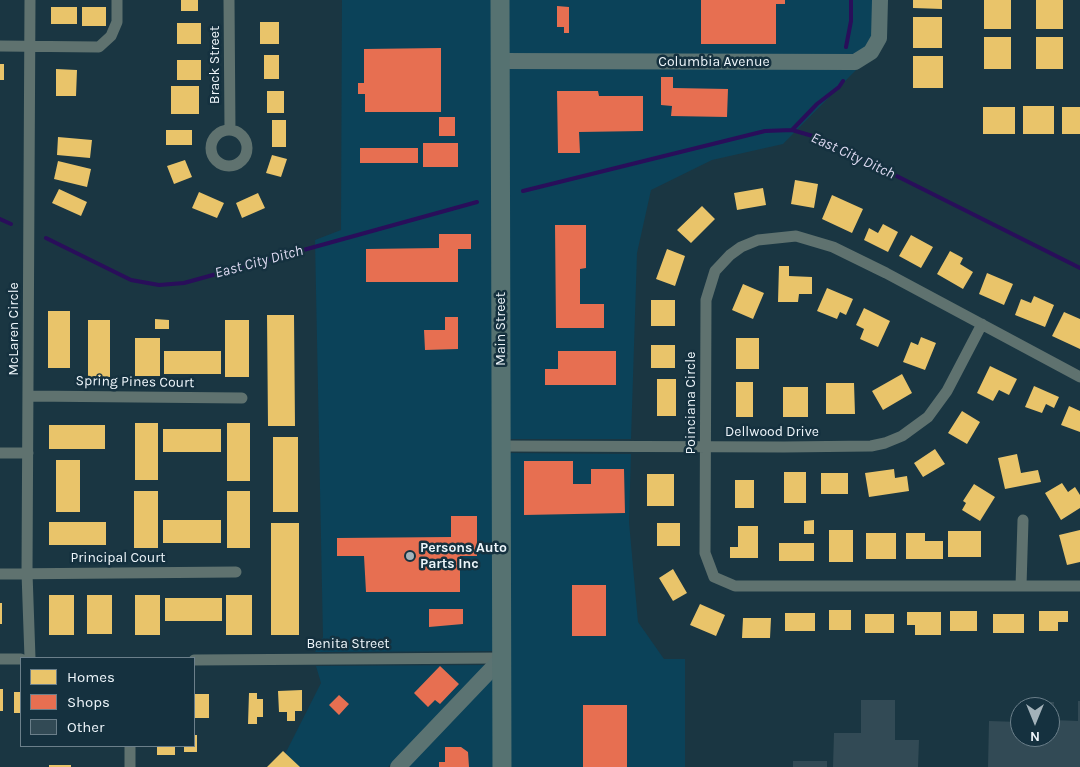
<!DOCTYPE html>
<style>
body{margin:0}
#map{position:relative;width:1080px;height:767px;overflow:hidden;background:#1a3642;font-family:Karla,sans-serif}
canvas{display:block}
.legend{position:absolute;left:20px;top:657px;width:175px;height:90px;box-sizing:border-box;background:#15313f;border:1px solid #6b7f8a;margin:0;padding:6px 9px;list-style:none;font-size:15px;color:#edf5fa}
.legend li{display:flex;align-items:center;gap:10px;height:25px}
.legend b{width:25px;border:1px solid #6b7f8a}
.north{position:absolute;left:1010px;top:697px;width:50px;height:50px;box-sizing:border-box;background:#15313f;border:1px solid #6b7f8a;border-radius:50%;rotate:180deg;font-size:14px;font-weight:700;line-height:20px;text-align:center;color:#edf5fa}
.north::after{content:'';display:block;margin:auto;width:18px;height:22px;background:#a3b2ba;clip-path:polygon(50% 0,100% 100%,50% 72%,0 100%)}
</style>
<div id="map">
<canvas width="1080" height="767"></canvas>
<ul class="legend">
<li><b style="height:14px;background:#e9c46a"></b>Homes</li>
<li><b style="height:14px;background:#e76f51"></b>Shops</li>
<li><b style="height:14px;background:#324a55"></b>Other</li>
</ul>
<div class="north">N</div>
</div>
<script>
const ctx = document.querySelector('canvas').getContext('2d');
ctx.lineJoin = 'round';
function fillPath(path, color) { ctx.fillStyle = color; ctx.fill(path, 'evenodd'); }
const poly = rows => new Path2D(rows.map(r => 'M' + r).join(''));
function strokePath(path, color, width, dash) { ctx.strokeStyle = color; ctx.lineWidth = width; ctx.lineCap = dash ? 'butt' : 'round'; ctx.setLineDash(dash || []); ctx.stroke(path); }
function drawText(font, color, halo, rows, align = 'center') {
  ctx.font = font + ' Karla,sans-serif'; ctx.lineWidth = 5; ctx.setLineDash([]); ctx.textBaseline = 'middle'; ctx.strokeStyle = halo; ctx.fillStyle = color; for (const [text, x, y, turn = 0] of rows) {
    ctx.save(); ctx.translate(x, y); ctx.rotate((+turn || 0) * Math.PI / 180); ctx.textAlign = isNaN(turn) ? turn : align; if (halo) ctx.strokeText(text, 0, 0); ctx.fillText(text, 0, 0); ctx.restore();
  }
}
fillPath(poly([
 [342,0,492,0,491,69,496,651,315,652,323,637,315,240,341,230],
 [506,0,873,0,872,35,867,46,854,55,506,54],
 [506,69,857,69,783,144,712,160,651,190,637,253,631,439,507,439],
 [507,453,631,454,629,522,638,622,664,659,685,659,685,767,508,767],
 [486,665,388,767,275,767,281,762,321,683,316,666],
 [496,674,496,767,407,767]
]), '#0b4259');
fillPath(poly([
 [181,0,198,0,198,11,181,11],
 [913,0,942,0,942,9,913,8],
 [984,0,1011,0,1011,29,984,29],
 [1036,0,1063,0,1063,29,1036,29],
 [51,7,77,7,77,24,51,24],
 [82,7,106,7,106,26,82,26],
 [913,17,942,17,942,48,913,48],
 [260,22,279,22,279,44,260,44],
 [177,23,201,23,201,44,177,44],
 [984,37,1011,37,1011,69,984,69],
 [1036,37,1063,37,1063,69,1036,69],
 [264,55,279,55,279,79,264,79],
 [913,56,943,56,943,88,913,88],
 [177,60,201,60,201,80,177,80],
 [0,64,4,64,4,80,0,80],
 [56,69,77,70,76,96,56,96],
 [171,86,199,86,199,114,171,114],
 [267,91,284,91,284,113,267,113],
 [1023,106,1054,106,1054,134,1023,134],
 [983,107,1015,107,1015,134,983,134],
 [1062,107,1080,107,1080,134,1062,134],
 [272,120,286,120,286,147,272,147],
 [166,130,192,130,192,145,166,145],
 [58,137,92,140,90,158,57,155],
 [272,155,287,159,281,177,266,173],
 [185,160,192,177,174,184,167,166],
 [58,161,91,169,87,187,54,179],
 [795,180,818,184,814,208,791,204],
 [763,188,766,205,737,210,734,193],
 [59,189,87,202,81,216,52,203],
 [199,192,224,203,217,218,192,208],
 [258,193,265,208,242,218,236,203],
 [832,195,863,209,852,233,822,219],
 [702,206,715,219,691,243,677,230],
 [883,224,898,232,888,252,864,240,869,228,878,233],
 [911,235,933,247,921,268,899,256],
 [667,249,685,256,675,286,656,279],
 [950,251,963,258,960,264,973,272,963,289,937,274],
 [779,266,789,266,789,276,812,277,812,294,799,294,798,302,778,302],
 [987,273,1013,284,1004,305,979,294],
 [743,284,764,293,753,319,732,310],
 [827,288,853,299,846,315,840,312,837,319,817,311],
 [1034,296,1054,305,1045,327,1015,315,1021,299,1031,303],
 [651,300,675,300,675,326,651,326],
 [864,308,890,321,878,347,860,339,864,329,856,325],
 [48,311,70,311,70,368,48,368],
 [1064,312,1080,319,1080,349,1052,336],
 [267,315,294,315,295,426,268,426],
 [155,319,169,320,169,329,155,329],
 [88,320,110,320,110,377,88,377],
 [225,320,249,320,249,377,225,377],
 [921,337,936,343,925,370,903,362,911,342,918,345],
 [135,338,160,338,160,376,135,376],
 [736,338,759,338,759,369,736,369],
 [651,345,675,345,675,368,651,368],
 [164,351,221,351,221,374,164,374],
 [990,366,1017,379,1009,395,999,390,993,401,977,393],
 [902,374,912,393,883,410,872,391],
 [657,379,676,379,676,416,657,416],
 [736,382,753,382,753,417,736,417],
 [826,383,854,383,855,414,826,414],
 [1034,386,1059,397,1054,408,1046,404,1042,413,1025,407],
 [783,387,808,387,808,417,783,417],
 [1069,406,1080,411,1080,432,1061,425],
 [962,411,980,422,967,444,948,433],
 [135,423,158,423,158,480,135,480],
 [227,423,250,423,250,481,227,481],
 [49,425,105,425,105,449,49,449],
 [163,429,221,429,221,452,163,452],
 [273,437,298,437,298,512,273,512],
 [935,449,945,464,923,477,914,463],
 [1017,454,1021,473,1038,470,1041,482,1005,489,998,458],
 [56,460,80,460,80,512,56,512],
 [894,469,895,478,907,476,909,491,869,497,865,473],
 [784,472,806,472,806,503,784,503],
 [821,473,848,473,848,494,821,494],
 [647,474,674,474,674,506,647,506],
 [735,480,754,480,754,508,735,508],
 [1062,483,1068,492,1075,487,1080,495,1080,508,1061,520,1045,493],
 [974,484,995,497,980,521,962,510,966,503,963,501],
 [134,491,158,491,158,548,134,548],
 [227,491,250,491,250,548,227,548],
 [163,520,221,520,221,543,163,543],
 [814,520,814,534,804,534,804,521],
 [49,522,106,522,106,545,49,545],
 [271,523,299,523,299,635,271,635],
 [657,523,680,523,680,546,657,546],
 [738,526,758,526,758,558,730,558,730,547,738,547],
 [829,530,853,530,853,562,829,562],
 [1080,530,1080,562,1067,565,1059,535],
 [948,531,981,531,981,557,948,557],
 [866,533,896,533,896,559,866,559],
 [906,533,925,533,925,541,943,541,943,559,906,559],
 [779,543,814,543,814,561,779,561],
 [673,569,687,593,673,601,659,578],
 [49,595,74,595,74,635,49,635],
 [87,595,112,595,112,634,87,634],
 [135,595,160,595,160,635,135,635],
 [226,595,252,595,252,635,226,635],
 [165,598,222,598,222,621,165,621],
 [0,603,2,603,2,624,0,624],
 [700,604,725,615,716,636,690,625],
 [829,610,851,610,851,630,829,630],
 [950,611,977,611,977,631,950,631],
 [1039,611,1068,611,1068,622,1058,622,1058,631,1039,631],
 [907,612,941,612,941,635,915,635,915,625,907,625],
 [785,613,815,613,815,631,785,631],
 [865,614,894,614,894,633,865,633],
 [993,614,1024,614,1024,633,993,633],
 [743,618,771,618,770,638,742,638],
 [0,689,3,689,3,711,0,711],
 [302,690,302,711,295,711,295,721,287,721,287,712,279,712,278,691],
 [14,692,21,692,21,713,14,713],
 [249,693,257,693,257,699,263,699,263,717,257,717,257,724,248,724],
 [194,694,209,694,209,718,194,718],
 [194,735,197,735,197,752,184,752,184,746,194,746],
 [157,746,175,746,175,755,157,755],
 [283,751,300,767,267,767],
 [49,765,71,765,71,767,49,767]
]), '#e9c46a');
fillPath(poly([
 [701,0,785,0,785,4,776,4,776,44,701,44],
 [557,6,569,7,569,33,564,33,564,27,557,27],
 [441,48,441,112,365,112,365,94,358,94,358,83,364,83,364,49],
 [661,77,673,77,673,88,728,89,727,117,671,116,672,106,661,105],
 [557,91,598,91,599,96,643,96,643,131,579,132,580,153,558,153],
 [439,117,455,117,455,136,439,136],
 [423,143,458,143,458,167,423,167],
 [360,148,418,148,418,163,360,163],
 [555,225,586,225,586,268,580,269,580,304,604,304,604,328,556,328],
 [439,234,471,234,471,249,458,249,458,282,366,282,366,249,439,248],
 [445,317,458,317,458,349,425,350,424,330,445,330],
 [558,351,616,351,616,385,545,385,545,369,558,369],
 [524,461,573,461,573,484,591,484,591,469,624,469,625,513,524,515],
 [451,516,477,516,477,556,460,556,460,592,366,592,364,556,337,556,337,538,451,537],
 [572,585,606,585,606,636,572,636],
 [429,609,463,609,463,624,429,627],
 [440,666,459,684,440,704,435,700,428,707,414,693],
 [339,695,349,704,339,715,329,705],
 [583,705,627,705,627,767,583,767],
 [445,747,461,747,468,752,469,767,439,767,439,762,445,762]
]), '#e76f51');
strokePath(poly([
 [846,47,851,21,851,0],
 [792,130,817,104,839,87,843,81],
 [523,191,765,131,792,130,823,139,1080,268],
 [0,219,11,224],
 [46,238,131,280,159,285,184,283,477,202]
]), '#290e5a', 4);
fillPath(poly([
 [861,700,895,700,895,740,919,740,918,767,833,767,834,733,861,733],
 [1020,701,1054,702,1053,720,1078,721,1078,701,1080,701,1080,767,988,767,989,721,1020,722,1020,737,1050,737,1050,707,1020,707],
 [793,761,827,761,827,767,793,767]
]), '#324a55');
strokePath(poly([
 [229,0,230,130],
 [0,46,99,47,111,36,117,22,117,0],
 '211 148a18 18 0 1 1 36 0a18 18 0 1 1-36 0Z',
 [1080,377,886,273,833,247,796,236,758,240,741,247,730,255,715,271,706,300,705,553,714,577,735,586,1080,586],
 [28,396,242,398],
 [500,446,784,447,871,446,885,443,902,436,928,417,947,391,982,324],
 [0,453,28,453],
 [0,574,236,572],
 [1021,586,1023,520],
 [30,658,27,573,30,0],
 [0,659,21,659],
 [194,660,502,658],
 [130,767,130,746]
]), '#5f726f', 11);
strokePath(poly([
 [500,61,855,62,871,52,879,38,880,0],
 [398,767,502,658]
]), '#5b7372', 16);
strokePath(poly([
 [500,0,502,767]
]), '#567271', 19);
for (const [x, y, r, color] of [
 [410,556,5,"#a3b2ba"]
]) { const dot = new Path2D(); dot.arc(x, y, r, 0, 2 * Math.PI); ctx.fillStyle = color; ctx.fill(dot); strokePath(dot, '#15313f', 2); }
drawText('14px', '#edf5fa', '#15313f', [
 ["Columbia Avenue",714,62],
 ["Brack Street",215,65,-90],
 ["McLaren Circle",14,329,-90],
 ["Main Street",501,329,-90],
 ["Spring Pines Court",135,382,1],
 ["Poinciana Circle",691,403,-90],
 ["Dellwood Drive",772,432],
 ["Principal Court",118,558],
 ["Benita Street",348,644]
]);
drawText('bold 14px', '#edf5fa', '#15313f', [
 ["Persons Auto",420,548],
 ["Parts Inc",420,564]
], 'left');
drawText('italic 15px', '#dcd9f0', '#15313f', [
 ["East City Ditch",853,156,25],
 ["East City Ditch",259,262,-15]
]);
</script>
